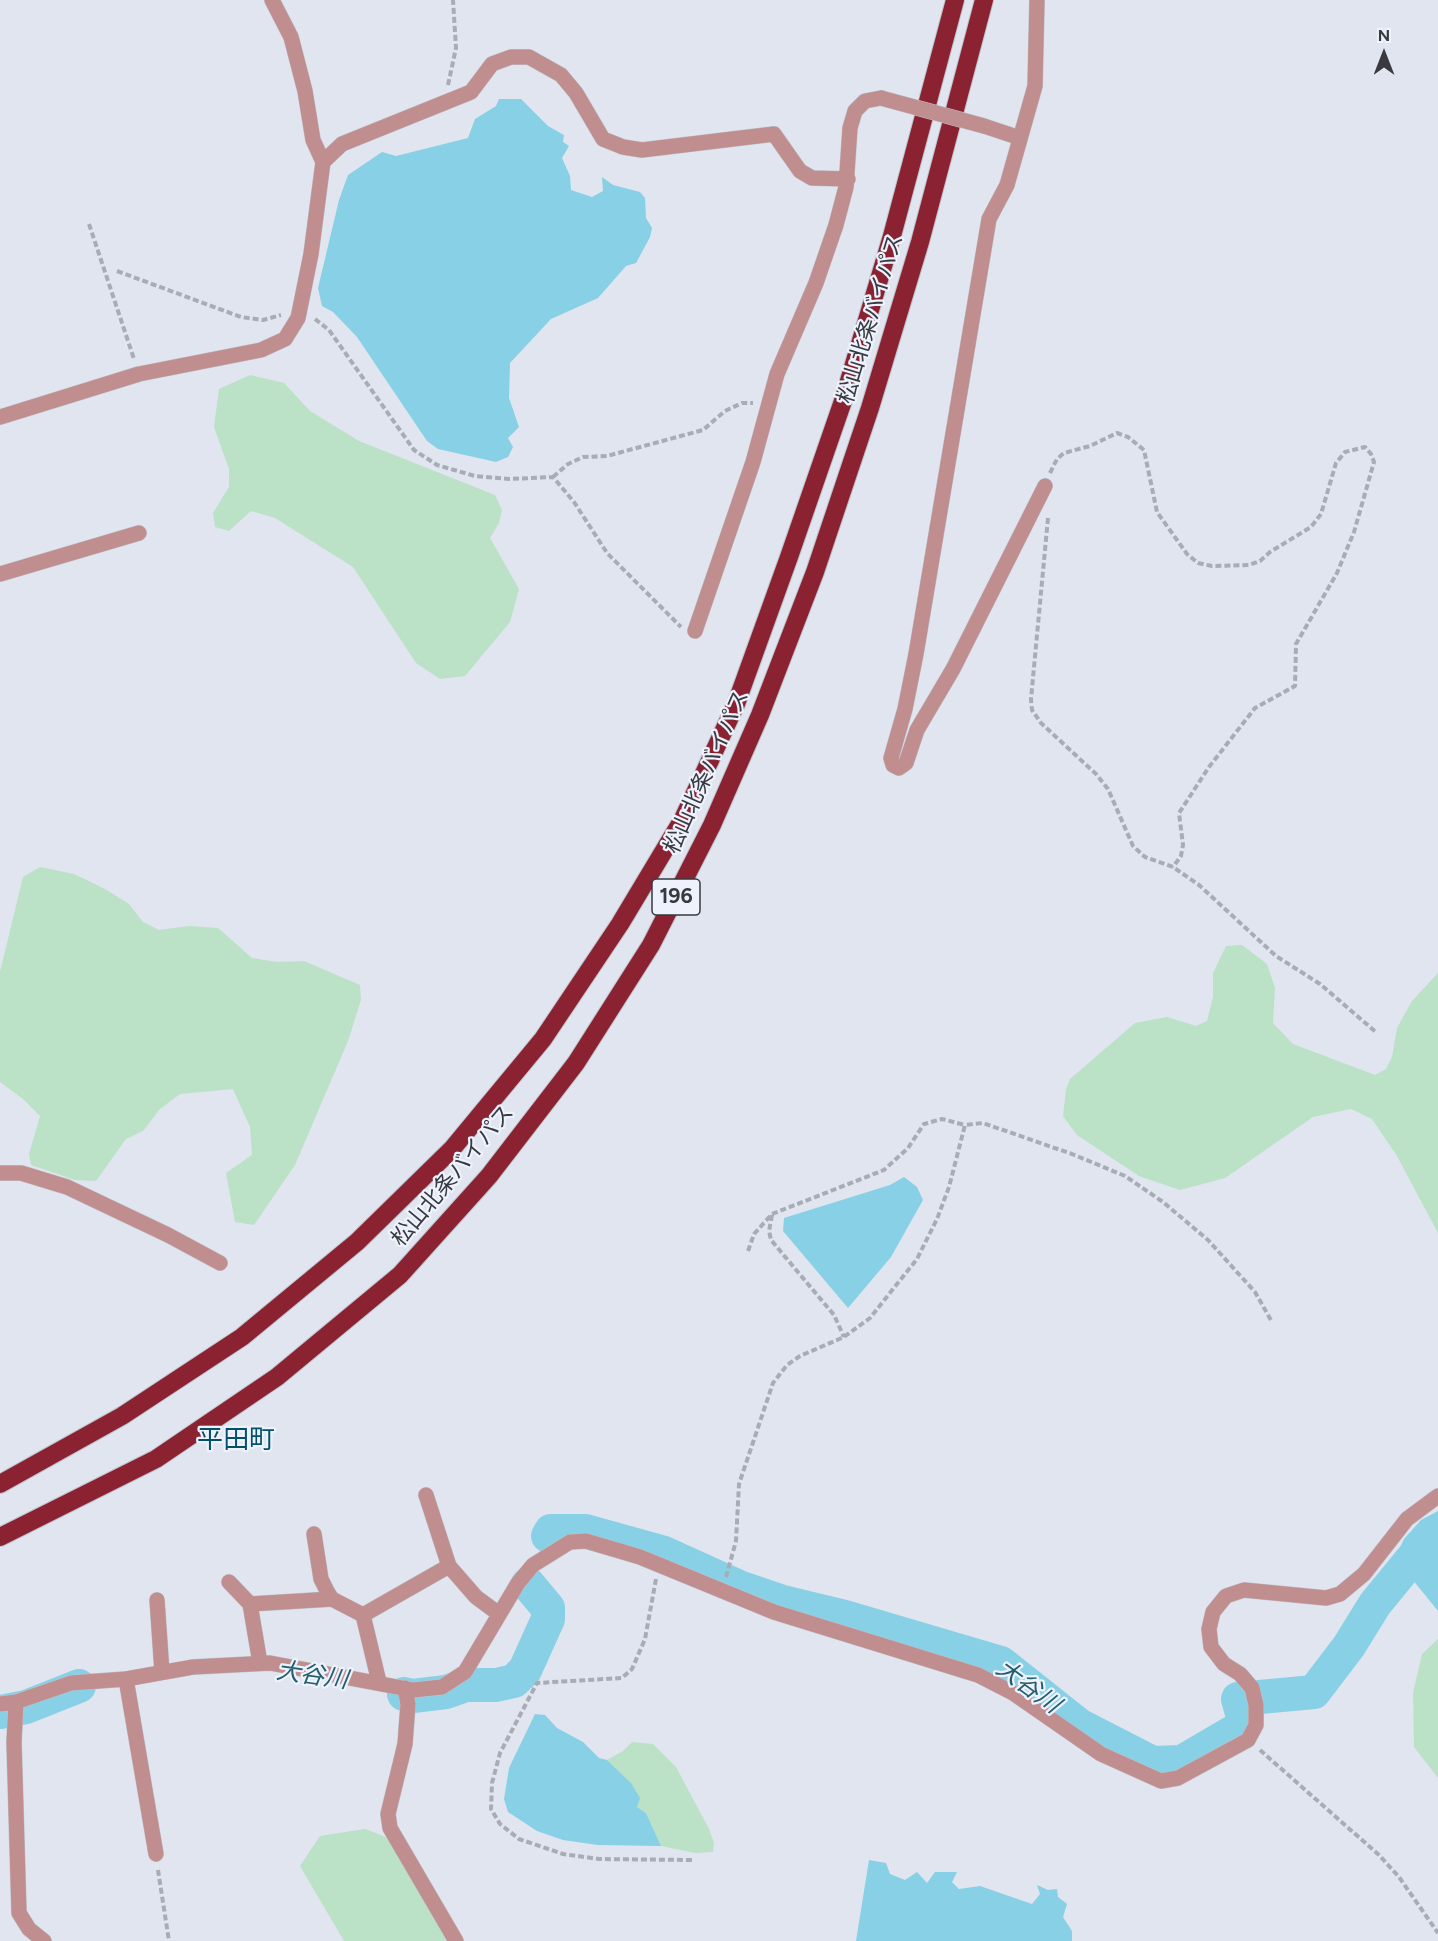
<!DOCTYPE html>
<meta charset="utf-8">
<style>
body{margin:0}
#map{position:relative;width:1438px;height:1941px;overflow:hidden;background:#e0e5ef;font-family:Figtree,sans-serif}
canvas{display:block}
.north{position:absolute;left:1354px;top:24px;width:60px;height:60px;-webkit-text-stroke:4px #edf2fd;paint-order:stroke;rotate:0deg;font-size:16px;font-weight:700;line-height:24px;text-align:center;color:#383a3f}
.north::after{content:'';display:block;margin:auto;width:21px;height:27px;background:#383a3f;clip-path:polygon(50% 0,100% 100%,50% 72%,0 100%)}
</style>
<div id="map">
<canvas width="1438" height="1941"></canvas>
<div class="north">N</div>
</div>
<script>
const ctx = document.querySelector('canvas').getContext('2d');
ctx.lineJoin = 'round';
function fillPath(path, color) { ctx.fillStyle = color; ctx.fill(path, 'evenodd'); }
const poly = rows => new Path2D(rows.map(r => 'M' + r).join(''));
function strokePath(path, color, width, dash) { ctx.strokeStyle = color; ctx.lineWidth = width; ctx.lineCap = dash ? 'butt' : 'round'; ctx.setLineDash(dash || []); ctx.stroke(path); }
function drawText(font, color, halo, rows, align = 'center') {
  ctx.font = font + ' Figtree,"Noto Sans JP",sans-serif'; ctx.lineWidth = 4.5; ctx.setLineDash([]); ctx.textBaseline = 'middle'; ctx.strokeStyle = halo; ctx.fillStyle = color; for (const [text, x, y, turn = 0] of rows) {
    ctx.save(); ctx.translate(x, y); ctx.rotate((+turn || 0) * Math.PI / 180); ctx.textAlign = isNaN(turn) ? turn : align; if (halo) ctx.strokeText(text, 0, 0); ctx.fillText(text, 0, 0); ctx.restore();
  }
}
fillPath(poly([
 [250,375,284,383,310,411,359,441,495,495,502,510,499,523,490,538,519,589,510,622,465,676,440,679,416,663,353,567,275,518,251,511,229,531,215,527,213,513,229,487,229,469,214,427,219,389],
 [40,867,74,874,105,889,129,904,143,922,159,930,189,926,218,928,252,958,277,962,304,961,360,985,361,1000,348,1041,295,1165,254,1225,235,1222,226,1173,252,1155,250,1127,233,1089,180,1094,160,1109,143,1131,126,1139,96,1181,75,1180,31,1165,29,1154,40,1116,23,1099,0,1082,0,972,23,877],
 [1242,945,1267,964,1275,988,1273,1023,1293,1044,1375,1075,1386,1069,1392,1057,1397,1028,1412,1001,1438,973,1438,1233,1397,1156,1372,1119,1351,1109,1313,1117,1225,1178,1180,1190,1139,1176,1077,1135,1063,1116,1066,1090,1070,1079,1135,1023,1167,1017,1196,1026,1207,1021,1213,997,1213,973,1226,946],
 [1438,1639,1438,1778,1414,1747,1413,1693,1422,1654],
 [632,1742,653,1744,676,1767,709,1829,714,1843,713,1852,695,1853,661,1846,646,1813,637,1807,631,1783,607,1760,623,1751],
 [365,1829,396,1841,461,1941,344,1941,300,1866,320,1836]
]), '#bbe1c7');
fillPath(poly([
 [499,99,521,99,548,126,564,135,563,142,569,146,562,158,570,176,571,190,592,197,603,191,602,177,613,185,640,192,645,198,646,218,652,228,650,237,636,263,626,266,598,298,551,319,510,363,509,398,519,427,508,438,513,447,508,457,496,462,438,449,427,441,357,337,333,312,322,306,318,288,339,200,348,175,382,152,396,156,468,138,475,119,496,106],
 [904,1177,917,1187,923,1200,891,1257,848,1308,783,1231,784,1218,890,1185],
 [1438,1511,1438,1611,1395,1558,1404,1539,1421,1520],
 [535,1714,545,1715,557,1728,583,1742,599,1758,607,1760,631,1783,640,1798,637,1807,646,1813,661,1846,598,1845,563,1840,537,1831,508,1812,504,1799,509,1768],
 [869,1860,886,1863,890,1874,905,1880,917,1872,927,1883,935,1872,957,1872,952,1882,959,1889,980,1886,1032,1904,1040,1894,1037,1885,1048,1890,1057,1889,1058,1897,1067,1904,1063,1917,1072,1931,1072,1941,856,1941]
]), '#87d0e5');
strokePath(poly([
 [548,1536,551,1531,585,1531,664,1553,739,1587,783,1602,845,1617,1001,1663,1079,1725,1153,1763,1182,1762,1240,1728,1243,1717,1238,1699,1314,1692,1349,1646,1375,1604,1411,1560],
 [404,1694,413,1696,446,1692,466,1685,496,1685,514,1681,525,1670,548,1619,548,1608,528,1584],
 [0,1712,26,1707,79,1686]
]), '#87d0e5', 34);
const minor = poly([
 [1037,0,1035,86,1007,185,989,219,916,654,905,709,891,758,893,765,899,768,906,763,917,730,953,669,1045,486],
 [984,126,1020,138],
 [323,162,342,144,471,92,492,64,511,57,529,57,561,75,576,93,603,139,623,147,642,150,774,134,800,171,812,178,848,179],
 [0,417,139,374,261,350,285,339,298,318,311,254,323,162,313,140,305,91,291,37,272,0],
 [0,574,139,533],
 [695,631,753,462,777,374,816,283,836,225,846,187,850,128,855,111,865,101,881,98],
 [0,1173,21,1173,67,1187,168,1235,220,1263],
 [426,1495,449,1566,476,1597,499,1614],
 [314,1534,321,1579,328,1593,332,1599,363,1615,379,1682],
 [229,1582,250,1604,260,1663],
 [157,1600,162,1672],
 [250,1604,332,1599],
 [363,1615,449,1566],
 [126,1679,156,1854],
 [405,1688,408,1704,405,1744,388,1814,390,1828,456,1941],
 [16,1702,14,1742,19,1913,29,1929,44,1941],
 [0,1704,16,1702,71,1683,126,1679,193,1667,270,1663,413,1690,442,1687,465,1672,518,1583,533,1565,570,1542,586,1541,640,1557,774,1612,978,1675,1013,1693,1101,1754,1161,1781,1178,1778,1248,1740,1256,1725,1256,1705,1252,1688,1240,1674,1224,1664,1211,1647,1209,1629,1213,1612,1226,1596,1244,1590,1326,1598,1340,1594,1364,1574,1407,1519,1438,1496]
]);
const highway = poly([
 [0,1484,122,1416,242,1337,357,1242,452,1149,543,1039,620,924,683,819,736,704,789,557,843,401,892,236,955,0],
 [0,1537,156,1459,277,1377,400,1275,489,1176,576,1063,651,945,712,825,760,715,815,572,870,408,920,242,984,0]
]);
strokePath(minor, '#bec3cc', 16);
strokePath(highway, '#bec3cc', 20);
strokePath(poly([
 [448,85,456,48,453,0],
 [89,224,134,359],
 [117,271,241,317,263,320,281,315],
 [315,319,329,330,414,450,437,465,475,476,509,479,553,477,574,502,607,553,681,627],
 [1050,473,1057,459,1064,453,1090,446,1117,433,1128,437,1144,450,1157,512,1187,554,1198,563,1212,566,1249,565,1260,561,1270,552,1311,527,1321,514,1336,463,1345,452,1365,447,1371,454,1374,462,1354,532,1337,573,1296,644,1295,686,1255,708,1209,767,1179,813,1183,845,1181,856,1173,867],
 [553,477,568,464,583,457,607,456,703,430,725,411,742,403,753,403],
 [1048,518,1031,699,1032,710,1041,723,1096,774,1108,789,1133,846,1145,857,1173,867,1199,885,1276,956,1320,984,1377,1033],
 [772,1215,769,1231,771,1240,834,1315,844,1337],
 [748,1251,754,1234,772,1214,884,1170,908,1148,924,1124,942,1119,965,1125],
 [726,1577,736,1541,739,1484,773,1383,787,1365,800,1356,844,1337,870,1318,917,1259,937,1219,949,1187,965,1125,983,1123,1072,1154,1125,1176,1163,1202,1208,1240,1255,1292,1272,1322],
 [656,1579,645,1639,632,1669,622,1678,537,1683,500,1753,492,1783,491,1809,500,1824,519,1839,563,1854,599,1859,692,1860],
 [1260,1750,1379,1855,1399,1877,1438,1933],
 [158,1870,169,1941]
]), '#a8acb4', 4, [6, 3]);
strokePath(minor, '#c18e8f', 15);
strokePath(highway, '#8a2232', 18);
const minorBridge = poly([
 [881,98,984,126]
]);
strokePath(minorBridge, '#bec3cc', 16, []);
strokePath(minorBridge, '#c18e8f', 15);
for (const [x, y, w] of [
 [676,897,48]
]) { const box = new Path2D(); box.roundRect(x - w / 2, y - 18, w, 36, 4.5); ctx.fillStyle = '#edf2fd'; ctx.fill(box); strokePath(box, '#383a3f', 1.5); }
drawText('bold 21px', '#383a3f', null, [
 ["196",676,897]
]);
drawText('22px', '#383a3f', '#edf2fd', [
 ["松山北条バイパス",871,319,-73],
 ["松山北条バイパス",707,772,-66],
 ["松山北条バイパス",453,1176,-50]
]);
drawText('italic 24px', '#235e6e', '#edf2fd', [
 ["大谷川",312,1676,8],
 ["大谷川",1028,1687,36]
]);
drawText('26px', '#03506c', '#edf2fd', [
 ["平田町",236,1440]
]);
</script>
